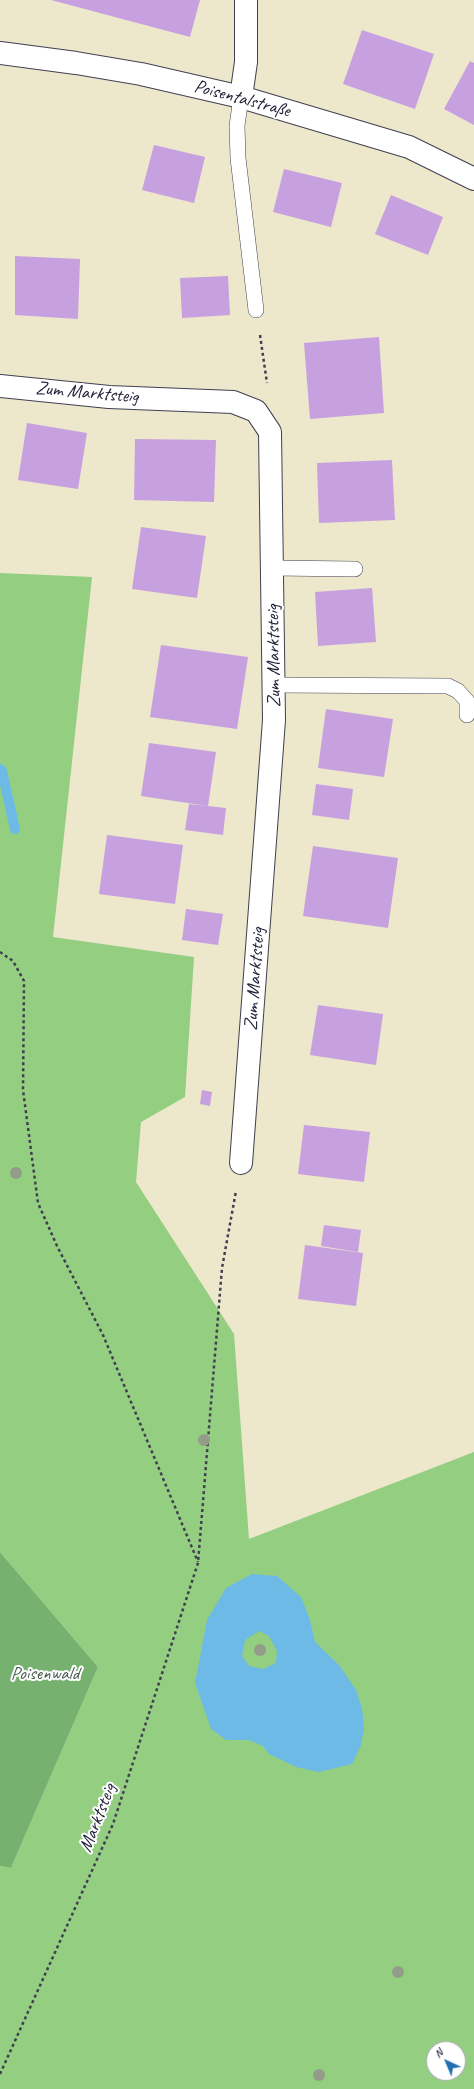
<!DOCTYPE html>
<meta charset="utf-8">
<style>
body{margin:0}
#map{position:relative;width:474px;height:2089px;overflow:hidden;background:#ede7cb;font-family:Caveat,sans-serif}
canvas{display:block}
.north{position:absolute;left:426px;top:2041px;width:40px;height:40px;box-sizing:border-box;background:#fff;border:1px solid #a7a7b1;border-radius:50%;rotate:316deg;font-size:11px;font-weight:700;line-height:16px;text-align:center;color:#22223b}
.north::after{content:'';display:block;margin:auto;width:14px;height:18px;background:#1f6fb2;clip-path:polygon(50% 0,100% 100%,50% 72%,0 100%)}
</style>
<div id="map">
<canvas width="474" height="2089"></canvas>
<div class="north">N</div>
</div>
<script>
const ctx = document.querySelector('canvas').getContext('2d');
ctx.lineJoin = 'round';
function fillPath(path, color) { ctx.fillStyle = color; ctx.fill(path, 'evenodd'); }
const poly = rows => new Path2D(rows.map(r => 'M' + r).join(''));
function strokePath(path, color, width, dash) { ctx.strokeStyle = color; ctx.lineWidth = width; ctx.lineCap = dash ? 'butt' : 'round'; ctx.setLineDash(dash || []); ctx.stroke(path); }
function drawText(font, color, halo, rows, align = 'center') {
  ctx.font = font + ' Caveat,sans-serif'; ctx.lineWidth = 4; ctx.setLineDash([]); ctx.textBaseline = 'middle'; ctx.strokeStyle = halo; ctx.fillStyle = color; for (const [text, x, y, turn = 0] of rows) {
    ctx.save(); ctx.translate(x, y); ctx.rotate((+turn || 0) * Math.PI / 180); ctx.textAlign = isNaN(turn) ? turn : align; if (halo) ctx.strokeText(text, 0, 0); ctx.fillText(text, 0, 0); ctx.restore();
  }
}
fillPath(poly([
 [0,573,92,577,53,937,194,957,185,1097,141,1122,136,1182,234,1334,249,1539,474,1452,474,2089,0,2089,0,1866,11,1868,98,1667,0,1552],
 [434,2049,458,2049,458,2073,434,2073]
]), '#94ce81');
fillPath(poly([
 [0,1552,98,1667,11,1868,0,1866]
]), '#77b16f');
fillPath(poly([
 [252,1574,277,1576,301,1597,310,1620,315,1642,339,1665,356,1690,362,1708,364,1728,361,1745,352,1764,319,1772,296,1767,269,1754,263,1746,249,1740,226,1740,211,1729,195,1683,207,1620,226,1588],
 [259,1631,269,1636,277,1651,276,1663,263,1669,249,1666,242,1656,245,1640]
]), '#6dbae7');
strokePath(poly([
 [0,769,2,771,15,829]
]), '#6dbae7', 10);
fillPath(poly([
 [51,0,200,0,190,37],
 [362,30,434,54,415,109,343,84],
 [470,61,474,63,474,125,444,109],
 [154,145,205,157,194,203,142,190],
 [284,169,342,183,331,227,273,212],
 [391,195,443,217,428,255,375,234],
 [15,256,80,259,78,319,15,315],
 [228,276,230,315,182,318,180,278],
 [379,337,384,413,310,419,304,343],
 [27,423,87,433,78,489,18,480],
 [135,439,216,440,214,502,134,500],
 [392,460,395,520,319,523,317,463],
 [141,527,206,536,197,598,132,589],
 [372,588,376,642,318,646,315,592],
 [161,645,248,657,237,729,150,717],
 [326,709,393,719,384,777,318,768],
 [149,743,216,752,208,806,141,796],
 [316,784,353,789,349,820,312,815],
 [189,804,226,808,223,835,185,830],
 [107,835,183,845,175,904,99,894],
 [313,846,398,858,388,928,303,916],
 [186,909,223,914,218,945,182,940],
 [318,1005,383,1014,376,1065,310,1055],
 [202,1090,212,1092,210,1106,200,1104],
 [304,1125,370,1132,364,1182,298,1174],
 [324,1225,361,1230,358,1252,321,1246],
 [305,1245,363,1253,356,1306,298,1299]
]), '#c7a0e0');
const service = poly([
 [241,97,237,126,238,158,256,310],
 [273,568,355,569],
 [274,685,448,686,458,691,467,701,467,715]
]);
const minor = poly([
 [241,97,246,62,246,0],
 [0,386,109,397,233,402,256,411,270,432,274,720,241,1163]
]);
const secondary = poly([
 [0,53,76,63,141,74,241,97,409,147,474,179]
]);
strokePath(service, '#404051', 16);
strokePath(minor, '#404051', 24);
strokePath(secondary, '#404051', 24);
strokePath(poly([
 [260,335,267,383],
 [0,952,13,961,24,981,23,1090,38,1203,57,1246,103,1335,198,1562],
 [0,2074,113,1824,198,1563,222,1268,236,1191]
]), '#404051', 2.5, [3, 3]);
strokePath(service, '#fff', 15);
strokePath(minor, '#fff', 22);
strokePath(secondary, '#fff', 22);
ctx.fillStyle = '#939c8a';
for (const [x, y] of [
 [16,1173],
 [204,1440],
 [260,1650],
 [398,1972],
 [319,2075]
]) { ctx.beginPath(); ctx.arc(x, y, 6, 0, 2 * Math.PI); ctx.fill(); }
drawText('19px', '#22223b', '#fff', [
 ["Poisentalstraße",242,99,15],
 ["Zum Marktsteig",87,393,5],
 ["Zum Marktsteig",274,656,-91],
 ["Zum Marktsteig",255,979,-86],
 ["Marktsteig",98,1818,-69]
]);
drawText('19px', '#4a5e54', '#fff', [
 ["Poisenwald",45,1674]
]);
</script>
